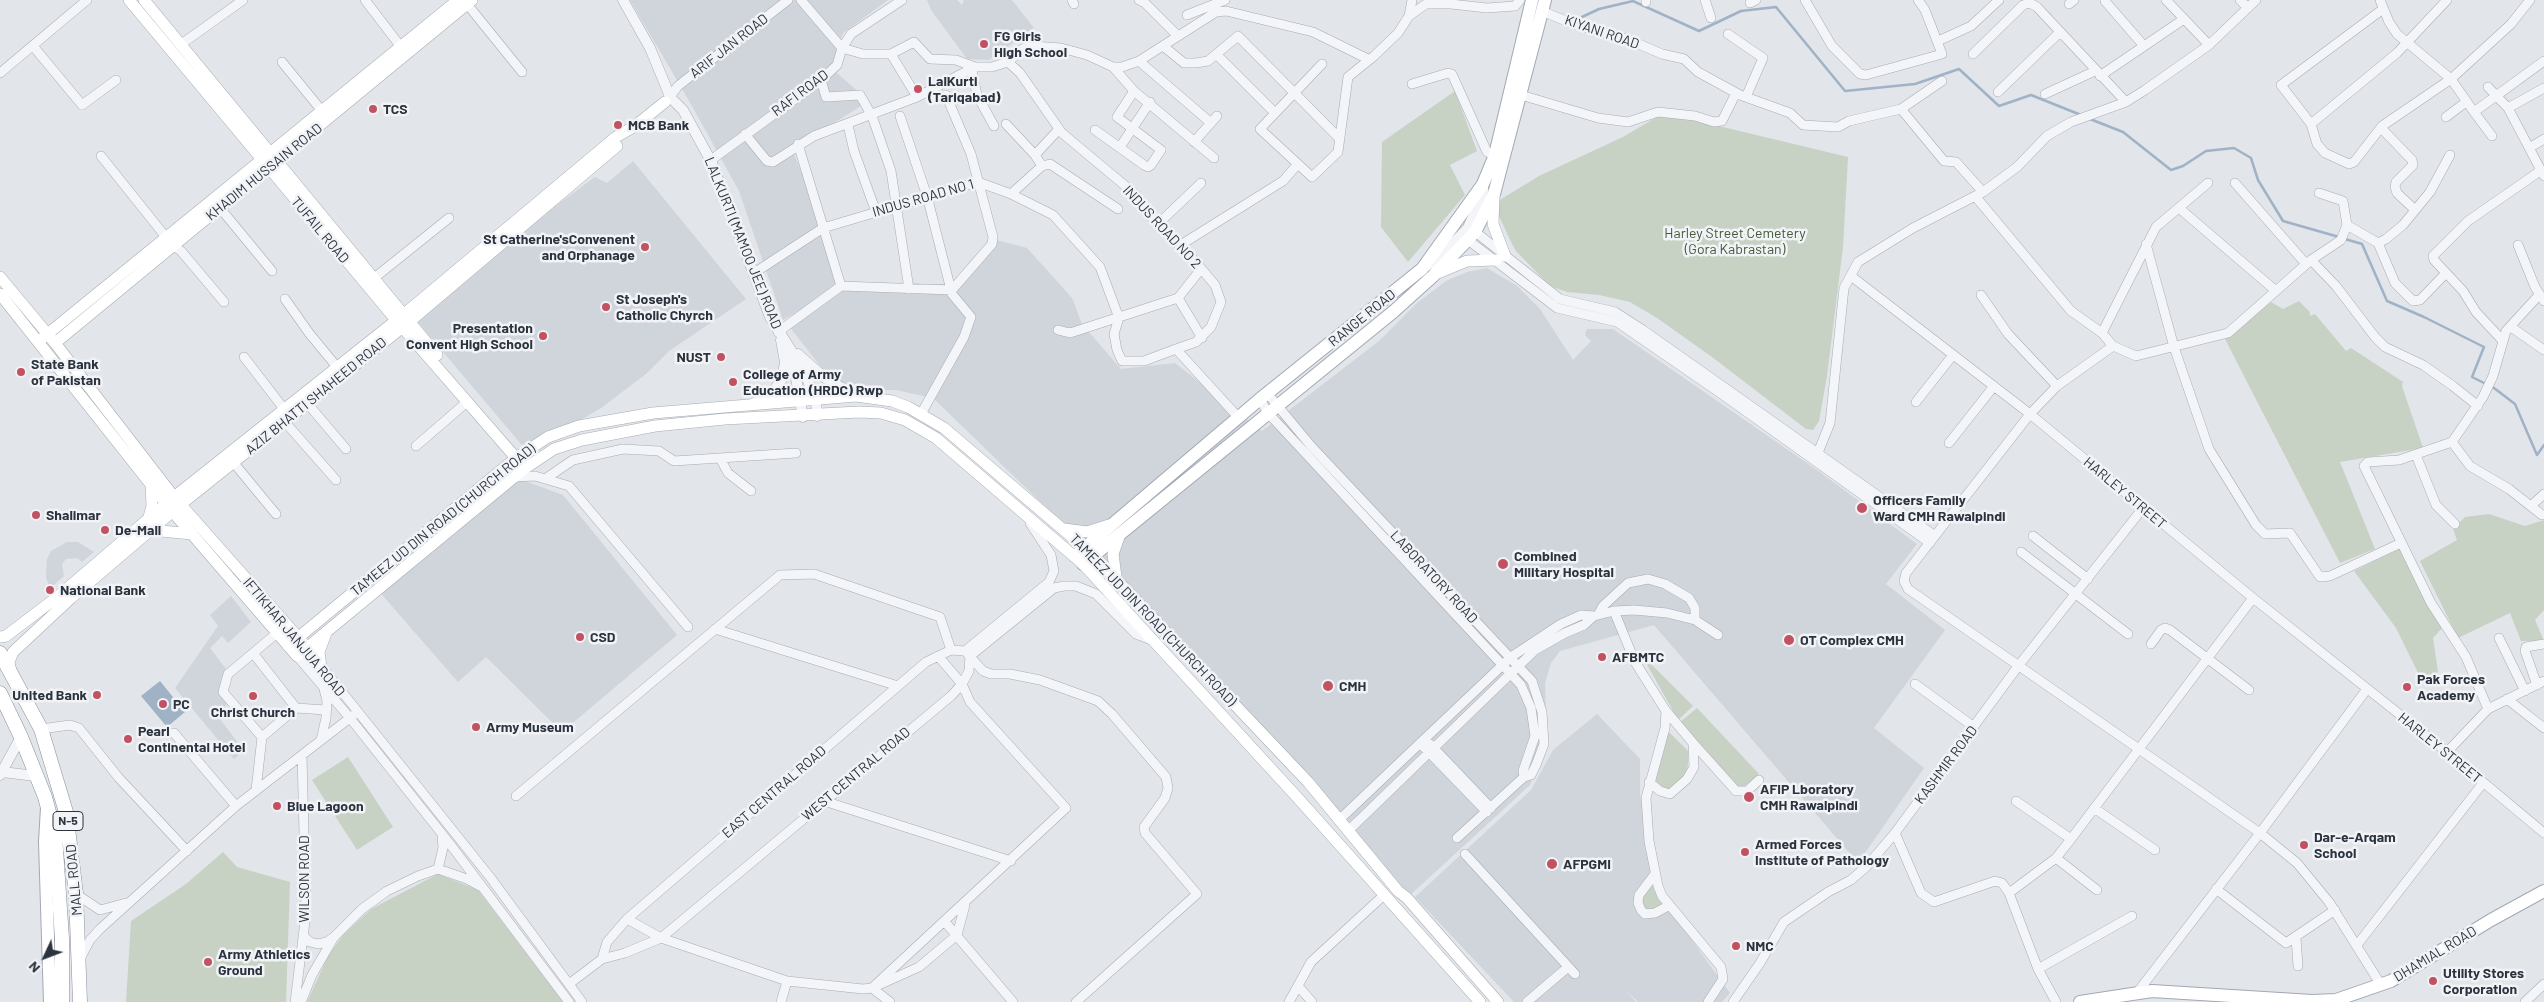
<!DOCTYPE html>
<style>
body{margin:0}
#map{position:relative;width:2544px;height:1002px;overflow:hidden;background:#e2e5e9;font-family:Barlow,sans-serif}
canvas{display:block}
.north{position:absolute;left:20px;top:932px;width:50px;height:50px;-webkit-text-stroke:4px #f1f3f6;paint-order:stroke;rotate:227deg;font-size:14px;font-weight:700;line-height:20px;text-align:center;color:#2b333f}
.north::after{content:'';display:block;margin:auto;width:18px;height:22px;background:#2b333f;clip-path:polygon(50% 0,100% 100%,50% 72%,0 100%)}
</style>
<div id="map">
<canvas width="2544" height="1002"></canvas>
<div class="north">N</div>
</div>
<script>
const ctx = document.querySelector('canvas').getContext('2d');
ctx.lineJoin = 'round';
function fillPath(path, color) { ctx.fillStyle = color; ctx.fill(path, 'evenodd'); }
const poly = rows => new Path2D(rows.map(r => 'M' + r).join(''));
function strokePath(path, color, width, dash) { ctx.strokeStyle = color; ctx.lineWidth = width; ctx.lineCap = dash ? 'butt' : 'round'; ctx.setLineDash(dash || []); ctx.stroke(path); }
function drawText(font, color, halo, rows, align = 'center') {
  ctx.font = font + ' Barlow,sans-serif'; ctx.lineWidth = 5; ctx.setLineDash([]); ctx.textBaseline = 'middle'; ctx.strokeStyle = halo; ctx.fillStyle = color; for (const [text, x, y, turn = 0] of rows) {
    ctx.save(); ctx.translate(x, y); ctx.rotate((+turn || 0) * Math.PI / 180); ctx.textAlign = isNaN(turn) ? turn : align; if (halo) ctx.strokeText(text, 0, 0); ctx.fillText(text, 0, 0); ctx.restore();
  }
}
fillPath(poly([
 [630,0,888,0,843,33,831,68,869,101,792,149,823,228,841,286,834,291,956,283,970,261,992,239,1027,248,1072,298,1082,324,1121,369,1175,363,1262,431,1379,341,1417,303,1446,281,1467,272,1487,268,1517,286,1540,309,1573,360,1591,341,1585,335,1587,329,1613,329,1817,470,1917,544,1886,584,1945,630,1874,728,1924,768,1858,863,1654,625,1560,651,1551,663,1545,683,1547,744,1530,785,1407,898,1153,611,933,398,896,390,858,390,832,381,789,326,829,294,783,320,739,191,692,106],
 [927,0,957,0,962,5,964,0,1012,0,1034,28,989,60,967,59,931,10],
 [633,161,746,299,669,351,646,374,601,408,574,424,528,446,521,444,417,321,554,207,595,177,607,183],
 [514,477,563,495,677,635,562,732,486,657,458,682,377,589],
 [67,542,78,542,94,552,82,562,77,558,66,559,62,564,64,576,50,588,46,578,47,559,51,551],
 [231,596,251,622,228,643,222,636,210,648,226,669,219,694,227,704,217,715,244,751,234,759,175,688,218,626,210,615],
 [1597,714,1640,759,1640,795,1657,892,1730,993,1722,1002,1638,1002,1624,988,1636,1002,1514,1002,1415,897,1531,790,1553,750]
]), '#d0d4db');
fillPath(poly([
 [1455,91,1477,151,1450,165,1465,195,1408,262,1381,227,1382,142],
 [1660,115,1677,116,1848,157,1843,247,1827,376,1819,421,1813,430,1806,429,1712,357,1657,318,1630,302,1599,295,1567,292,1550,286,1516,251,1512,244,1498,214,1498,201,1539,176,1623,137],
 [2299,301,2310,312,2310,316,2315,314,2346,351,2351,348,2403,382,2402,386,2423,448,2340,462,2375,549,2340,563,2225,339,2271,302,2283,309],
 [2489,514,2525,526,2544,520,2544,610,2535,620,2544,641,2521,641,2510,613,2458,638,2420,561,2457,540,2453,529,2465,517],
 [2401,548,2442,628,2433,638,2438,672,2423,683,2396,628,2354,571],
 [1645,661,1648,661,1693,706,1678,720],
 [1697,708,1759,774,1742,788,1737,788,1679,723],
 [1663,733,1670,733,1688,751,1688,765,1685,777,1671,790,1666,790,1655,781],
 [348,757,393,827,357,850,312,780],
 [223,852,237,867,290,882,286,1002,126,1002,131,921,186,884],
 [438,874,478,890,563,1002,307,1002,328,956,343,935,371,909],
 [1653,887,1661,905,1656,909,1645,910,1642,907,1642,898,1649,888]
]), '#c7d2c4');
fillPath(poly([
 [160,681,185,712,167,727,141,696]
]), '#a0b2c6');
strokePath(poly([
 [1582,17,1599,9,1633,1,1699,31,1741,11,1776,7,1845,91,1915,84,1959,69,1999,106,2031,95,2081,115],
 [2090,119,2123,132,2171,170,2183,166,2206,151,2234,148,2251,158,2258,180,2283,221,2339,237],
 [2345,239,2362,244,2387,301,2424,317,2484,347,2472,377,2494,388,2515,404,2537,455,2544,445]
]), '#a0b2c6', 2.5);
const minor = poly([
 [365,0,401,47],
 [801,0,842,48,863,54,891,54,914,42,930,59,956,60,975,67,992,67,1008,62,1024,48,1033,46,1061,48,1087,55,1113,67,1122,67,1139,61,1216,12,1226,11,1313,32,1368,59],
 [1072,0,1074,4],
 [1139,0,1145,3,1178,36],
 [1646,0,1646,2],
 [1705,0,1711,18],
 [1805,0,1832,46,1860,74,1866,75,1942,54,1925,10,1918,0],
 [2166,0,2209,45],
 [2240,0,2248,8],
 [2380,0,2389,22,2397,34,2451,79,2474,112,2544,61],
 [2105,1,2144,46],
 [1750,3,1756,0],
 [467,4,522,72],
 [2069,4,2074,0],
 [2383,9,2281,85,2311,124,2317,144,2325,153,2349,164,2354,162,2382,126,2451,79,2511,24,2530,0],
 [1542,11,1573,24,1627,39,1662,54,1684,59,1698,72,1740,95,1790,113,1803,125,1838,127,1849,121,1901,109,1942,81],
 [1187,15,1225,0],
 [1409,16,1412,0],
 [1728,34,1763,58,1746,97],
 [1938,41,1971,26,1999,0],
 [180,45,243,0],
 [33,46,82,105,116,80],
 [1163,46,1184,63,1196,63,1208,61,1238,36,1340,139],
 [891,54,917,97],
 [1973,54,2023,5,2030,3,2037,7,2126,102],
 [1217,55,1275,113],
 [1139,61,1211,123],
 [282,62,322,111],
 [1008,62,1020,73,1062,133,1135,194,1152,218,1188,253,1215,285,1221,302,1211,327,1196,342,1176,349],
 [1322,64,1260,129,1312,177,1338,152,1348,77,1374,56,1398,33,1409,16,1426,4,1451,4,1487,8,1515,6,1520,0],
 [971,66,977,95,994,126],
 [1113,67,1134,91,1214,158],
 [0,73,87,0],
 [2100,76,2184,19],
 [821,80,826,97,860,95,872,116,891,171,909,289],
 [1412,84,1448,73,1452,74,1487,152,1495,155],
 [2488,87,2508,108,2544,176],
 [1998,92,2059,33],
 [672,94,678,86,788,0],
 [2045,94,2095,71],
 [1521,95,1598,118,1628,122,1658,112,1695,116,1714,122,1722,121,1736,93],
 [2508,108,2544,88],
 [1901,109,1944,161,1956,162,1983,192],
 [2474,112,2492,136],
 [900,116,927,196,952,294,971,317,964,337,921,414],
 [2446,117,2466,102],
 [1006,124,1035,155],
 [2311,124,2397,53,2447,0],
 [848,125,854,151,876,212],
 [2381,128,2412,160,2413,165,2396,182,2395,187,2397,193,2415,210],
 [1095,130,1144,165,1148,167,1151,165,1161,150,1117,117,1134,91],
 [745,134,767,161,773,162,814,136,917,97,971,69],
 [1194,142,1217,116],
 [798,144,841,286],
 [1120,147,1150,102],
 [2529,148,2544,139],
 [101,156,173,246,181,251,224,302],
 [711,160,821,80,837,65,842,48,851,34,902,0],
 [1042,166,1050,164,1118,209],
 [2235,183,2306,264],
 [1483,185,1484,191,1465,233,1468,240,1557,308,1617,322,1723,395,1930,543],
 [1011,194,1042,166,1035,155,1059,129],
 [1975,196,2071,311,2102,333,2113,346,2136,356,2228,333,2311,260,2341,240,2347,225,2343,201,2319,193],
 [220,208,272,271],
 [2179,208,2276,291],
 [1158,224,1201,183],
 [2347,225,2378,243,2386,239,2403,225,2430,192,2450,155],
 [2378,243,2395,283,2413,301,2420,300,2446,273],
 [2146,244,2174,347,2209,449,2256,525,2265,534,2290,533,2320,577,2330,576,2401,543],
 [2518,245,2535,287,2544,301],
 [1179,246,1283,181,1297,165],
 [2311,260,2336,286,2375,337,2385,347,2423,365,2453,386,2478,406],
 [1426,267,1437,260,1465,230,1473,230,1560,299,1615,312,1643,330,1935,536],
 [754,273,823,228,978,182,1011,194,1053,215,1100,267,1119,318,1114,334,1117,350,1122,361,1144,361,1176,349,1238,417],
 [1851,276,2030,414,2253,598,2447,752,2544,833],
 [373,279,449,218],
 [1981,295,2008,334,2057,386],
 [1178,298,1202,338],
 [285,299,309,333,337,367],
 [2511,327,2544,350],
 [1058,330,1070,333,1178,298,1201,269],
 [778,332,841,286,952,290,992,244,993,237,971,154,946,95],
 [2102,333,2156,227,2208,183],
 [2503,341,2476,312,2463,291,2434,260,2433,256,2468,221,2540,171],
 [2113,346,2057,386,2030,414,1906,573,1904,581,1908,589,2260,833,2297,863,2329,902,2381,985],
 [244,357,284,409],
 [1267,393,1311,446,1532,681,1542,712,1544,744,1536,765,1531,775,1524,777,1457,838],
 [1260,399,1268,413,1521,685,1531,708,1535,736,1523,771,1524,777],
 [1916,402,1953,355],
 [307,403,346,449],
 [284,421,336,480],
 [2452,442,2470,466,2509,489,2542,515],
 [1949,443,1994,386],
 [416,446,467,402],
 [2416,455,2436,505,2455,524],
 [720,458,728,473,751,491],
 [1815,460,1830,423,1844,288,1858,262,1913,228,1983,192,2017,167,2047,136,2071,122,2126,102,2145,90,2209,45,2256,0],
 [233,462,276,514],
 [514,477,535,476,569,486,688,627],
 [545,479,573,460,623,449,659,451,674,461,796,453],
 [2532,505,2544,494],
 [2033,536,2088,579],
 [2021,552,2128,634],
 [1614,611,1635,662,1666,711,1693,743,1736,791,1747,791,1759,780],
 [1598,615,1603,606,1628,583,1648,579,1665,584,1689,598,1695,608,1695,620],
 [715,629,898,686],
 [2499,638,2525,691],
 [2151,644,2161,630,2165,628,2170,630,2249,690],
 [307,648,490,877,582,1002],
 [965,651,983,671,991,674,1010,674,1040,680,1098,701,1112,714,1166,777,1168,788,1165,798,1144,827,1145,833,1197,894,1076,1002],
 [965,651,1049,582,1054,571,1051,555,1030,523],
 [253,653,296,708],
 [297,656,350,718,450,844,569,1002],
 [970,656,1054,588,1064,586,1076,586,1096,594,1136,634,1154,641],
 [1915,684,1974,727],
 [2537,685,2525,651,2526,647,2544,644],
 [2507,699,2544,728],
 [2488,709,2466,657,2431,603,2364,466,2368,462,2399,460,2452,442,2483,397,2493,376,2506,331,2539,295],
 [1666,711,1665,728,1646,798,1649,841,1658,886,1662,896,1721,967,1723,979,1708,1002],
 [41,729,70,725,79,728,118,777,187,851],
 [174,733,236,806],
 [262,737,223,692,228,674,277,633],
 [321,740,326,718,327,701,324,689],
 [1420,743,1487,812],
 [1430,744,1491,808],
 [2447,752,2488,709,2544,681],
 [1649,782,1660,791,1670,794,1687,779,1694,767,1693,743],
 [256,790,262,737,296,708,326,710],
 [516,796,780,575,814,574,940,617,951,650],
 [824,801,1011,861],
 [2016,801,2071,839],
 [2094,808,2155,850],
 [1339,820,1511,657,1561,624,1581,615,1594,616,1614,611,1634,610,1667,613,1695,620,1718,635],
 [1348,831,1535,650,1565,633,1584,625,1594,616],
 [1895,833,1921,893,1934,902,1995,881,2002,883,2009,893,2038,969,2056,1002],
 [1465,854,1575,974],
 [2056,858,2097,890],
 [438,869,443,848,442,834],
 [1655,874,1639,895,1638,903,1641,910,1645,914,1655,913,1668,906],
 [2216,889,2286,943,2335,910],
 [2009,893,2056,858,2071,839,2253,598],
 [76,894,100,910,126,903],
 [627,919,661,938,787,981,863,989,872,988,919,967,957,935,965,905],
 [945,922,1013,1002],
 [303,936,310,942,318,944,327,942,334,937],
 [2296,938,2298,966],
 [2357,945,2483,783],
 [80,959,90,940,100,929,236,806,355,714],
 [602,959,607,942,627,919,926,662,951,650,965,651],
 [2038,969,2132,916],
 [569,984,602,959,625,953,661,938,951,696,962,684,969,671,970,656],
 [1298,986,1312,1002],
 [872,988,1066,808,970,702,962,684,938,656],
 [872,988,890,1002],
 [2136,994,2260,833,2367,689],
 [295,1002,306,913,302,755],
 [301,1002,312,975,334,937,362,909,387,891,418,876,438,869,467,879,480,886],
 [781,1002,787,981],
 [1289,1002,1311,962,1384,895],
 [1527,1002,1568,967],
 [1733,1002,1760,963,1784,922,1828,892,1851,880,1866,867,1895,833,2019,665,2143,508],
 [2525,1002,2544,984]
]);
const tertiary = poly([
 [623,0,650,48,669,94],
 [674,101,683,110,712,163,770,317,804,371,816,400,817,416],
 [787,352,796,378,803,417],
 [798,354,825,378,856,396],
 [754,403,769,397,782,379,785,362,781,340],
 [2,772,36,776],
 [0,775,21,737]
]);
const secondary = poly([
 [129,0,396,320,516,458,522,460],
 [144,0,437,355],
 [1494,196,1493,224,1505,256],
 [1438,273,1467,261,1496,260],
 [0,277,55,343,174,497,303,643],
 [0,294,172,511,297,656,524,469,554,449,582,440,655,426,725,419,859,412,881,413,905,420,936,438,1083,564,1296,796,1480,1002],
 [39,341,458,0],
 [55,343,472,0],
 [148,521,152,506,151,482],
 [1064,529,1087,532,1109,525],
 [151,530,192,534],
 [1116,577,1113,554,1120,534],
 [0,637,6,636,56,598,174,497,403,315,616,137,635,126,665,102],
 [288,646,516,458,548,437,579,426,653,413,856,396,892,401,908,407,944,428,1093,555,1308,782,1398,891,1407,898,1498,1002],
 [321,668,319,652,326,633],
 [11,672,9,662,13,652,71,598,180,505,409,322,617,146]
]);
const primary = poly([
 [1075,556,1260,399,1422,269,1483,184,1495,155,1532,0],
 [1083,564,1393,312,1433,276,1475,232,1494,194,1545,0],
 [47,807,45,842,50,1002],
 [2080,1002,2152,991,2312,1001,2336,1000,2391,981,2491,920,2544,891]
]);
const trunk = poly([
 [0,653,41,729,66,812,76,894,80,1002],
 [0,693,21,737,45,797,55,834,62,939,62,1002]
]);
strokePath(minor, '#a7acb3', 10);
strokePath(tertiary, '#a7acb3', 11);
strokePath(secondary, '#a7acb3', 12);
strokePath(primary, '#a2a9b4', 14);
strokePath(trunk, '#8a929e', 15);
strokePath(minor, '#f4f5f8', 9);
strokePath(tertiary, '#f4f5f8', 10);
strokePath(secondary, '#fff', 11);
strokePath(primary, '#fff', 12);
strokePath(trunk, '#fff', 14);
for (const [x, y, r, color] of [
 [984,44,5,"#c25262"],
 [918,89,5,"#c25262"],
 [373,109,5,"#c25262"],
 [618,125,5,"#c25262"],
 [645,247,5,"#c25262"],
 [606,307,5,"#c25262"],
 [543,336,5,"#c25262"],
 [721,357,5,"#c25262"],
 [21,372,5,"#c25262"],
 [733,382,5,"#c25262"],
 [1862,508,6,"#c25262"],
 [36,515,5,"#c25262"],
 [105,530,5,"#c25262"],
 [1503,564,6,"#c25262"],
 [50,590,5,"#c25262"],
 [580,637,5,"#c25262"],
 [1789,640,6,"#c25262"],
 [1602,657,5,"#c25262"],
 [1328,686,6,"#c25262"],
 [2407,687,5,"#c25262"],
 [97,695,5,"#c25262"],
 [253,696,5,"#c25262"],
 [163,704,5,"#c25262"],
 [476,727,5,"#c25262"],
 [128,739,5,"#c25262"],
 [1749,797,6,"#c25262"],
 [277,806,5,"#c25262"],
 [2304,845,5,"#c25262"],
 [1745,852,5,"#c25262"],
 [1552,864,6,"#c25262"],
 [1736,946,5,"#c25262"],
 [208,962,5,"#c25262"],
 [2433,981,5,"#c25262"]
]) { const dot = new Path2D(); dot.arc(x, y, r, 0, 2 * Math.PI); ctx.fillStyle = color; ctx.fill(dot); strokePath(dot, '#f1f3f6', 2); }
for (const [x, y, w] of [
 [68,821,30]
]) { const box = new Path2D(); box.roundRect(x - w / 2, y - 9.5, w, 19, 4); ctx.fillStyle = '#f1f3f6'; ctx.fill(box); strokePath(box, '#2b333f', 1); }
drawText('bold 12px', '#2b333f', null, [
 ["N-5",68,821]
]);
drawText('14px', '#2b333f', '#f1f3f6', [
 ["KIYANI ROAD",1602,32,19],
 ["ARIF JAN ROAD",729,46,-38],
 ["RAFI ROAD",800,93,-37],
 ["KHADIM HUSSAIN ROAD",264,172,-39],
 ["INDUS ROAD NO 1",923,198,-16],
 ["INDUS ROAD NO 2",1162,227,47],
 ["TUFAIL ROAD",320,230,50],
 ["LALKURTI (MAMOO JEE) ROAD",743,243,68],
 ["RANGE ROAD",1362,318,-39],
 ["AZIZ BHATTI SHAHEED ROAD",316,396,-39],
 ["HARLEY STREET",2125,493,40],
 ["TAMEEZ UD DIN ROAD (CHURCH ROAD)",443,520,-39],
 ["LABORATORY ROAD",1434,577,47],
 ["TAMEEZ UD DIN ROAD (CHURCH ROAD)",1153,620,46],
 ["IFTIKHAR JANJUA ROAD",294,637,50],
 ["HARLEY STREET",2440,748,39],
 ["KASHMIR ROAD",1946,765,-53],
 ["WEST CENTRAL ROAD",856,774,-40],
 ["EAST CENTRAL ROAD",774,792,-41],
 ["WILSON ROAD",304,879,-90],
 ["MALL ROAD",74,880,-95],
 ["DHAMIAL ROAD",2435,954,-31]
]);
drawText('bold 14px', '#2b333f', '#f1f3f6', [
 ["FG Girls",994,36],
 ["High School",994,52],
 ["LalKurti",928,81],
 ["(Tariqabad)",928,97],
 ["TCS",383,109],
 ["MCB Bank",628,125],
 ["St Catherine'sConvenent",635,239,"right"],
 ["and Orphanage",635,255,"right"],
 ["St Joseph's",616,299],
 ["Catholic Chyrch",616,315],
 ["Presentation",533,328,"right"],
 ["Convent High School",533,344,"right"],
 ["NUST",711,357,"right"],
 ["State Bank",31,364],
 ["of Pakistan",31,380],
 ["College of Army",743,374],
 ["Education (HRDC) Rwp",743,390],
 ["Officers Family",1873,500],
 ["Ward CMH Rawalpindi",1873,516],
 ["Shalimar",46,515],
 ["De-Mall",115,530],
 ["Combined",1514,556],
 ["Military Hospital",1514,572],
 ["National Bank",60,590],
 ["CSD",590,637],
 ["OT Complex CMH",1800,640],
 ["AFBMTC",1612,657],
 ["Pak Forces",2417,679],
 ["Academy",2417,695],
 ["CMH",1339,686],
 ["United Bank",87,695,"right"],
 ["PC",173,704],
 ["Christ Church",253,712,"center"],
 ["Army Museum",486,727],
 ["Pearl",138,731],
 ["Continental Hotel",138,747],
 ["AFIP Lboratory",1760,789],
 ["CMH Rawalpindi",1760,805],
 ["Blue Lagoon",287,806],
 ["Dar-e-Arqam",2314,837],
 ["School",2314,853],
 ["Armed Forces",1755,844],
 ["Institute of Pathology",1755,860],
 ["AFPGMI",1563,864],
 ["NMC",1746,946],
 ["Army Athletics",218,954],
 ["Ground",218,970],
 ["Utility Stores",2443,973],
 ["Corporation",2443,989]
], 'left');
drawText('14px', '#405a3a', '#f1f3f6', [
 ["Harley Street Cemetery",1735,233],
 ["(Gora Kabrastan)",1735,249]
]);
</script>
